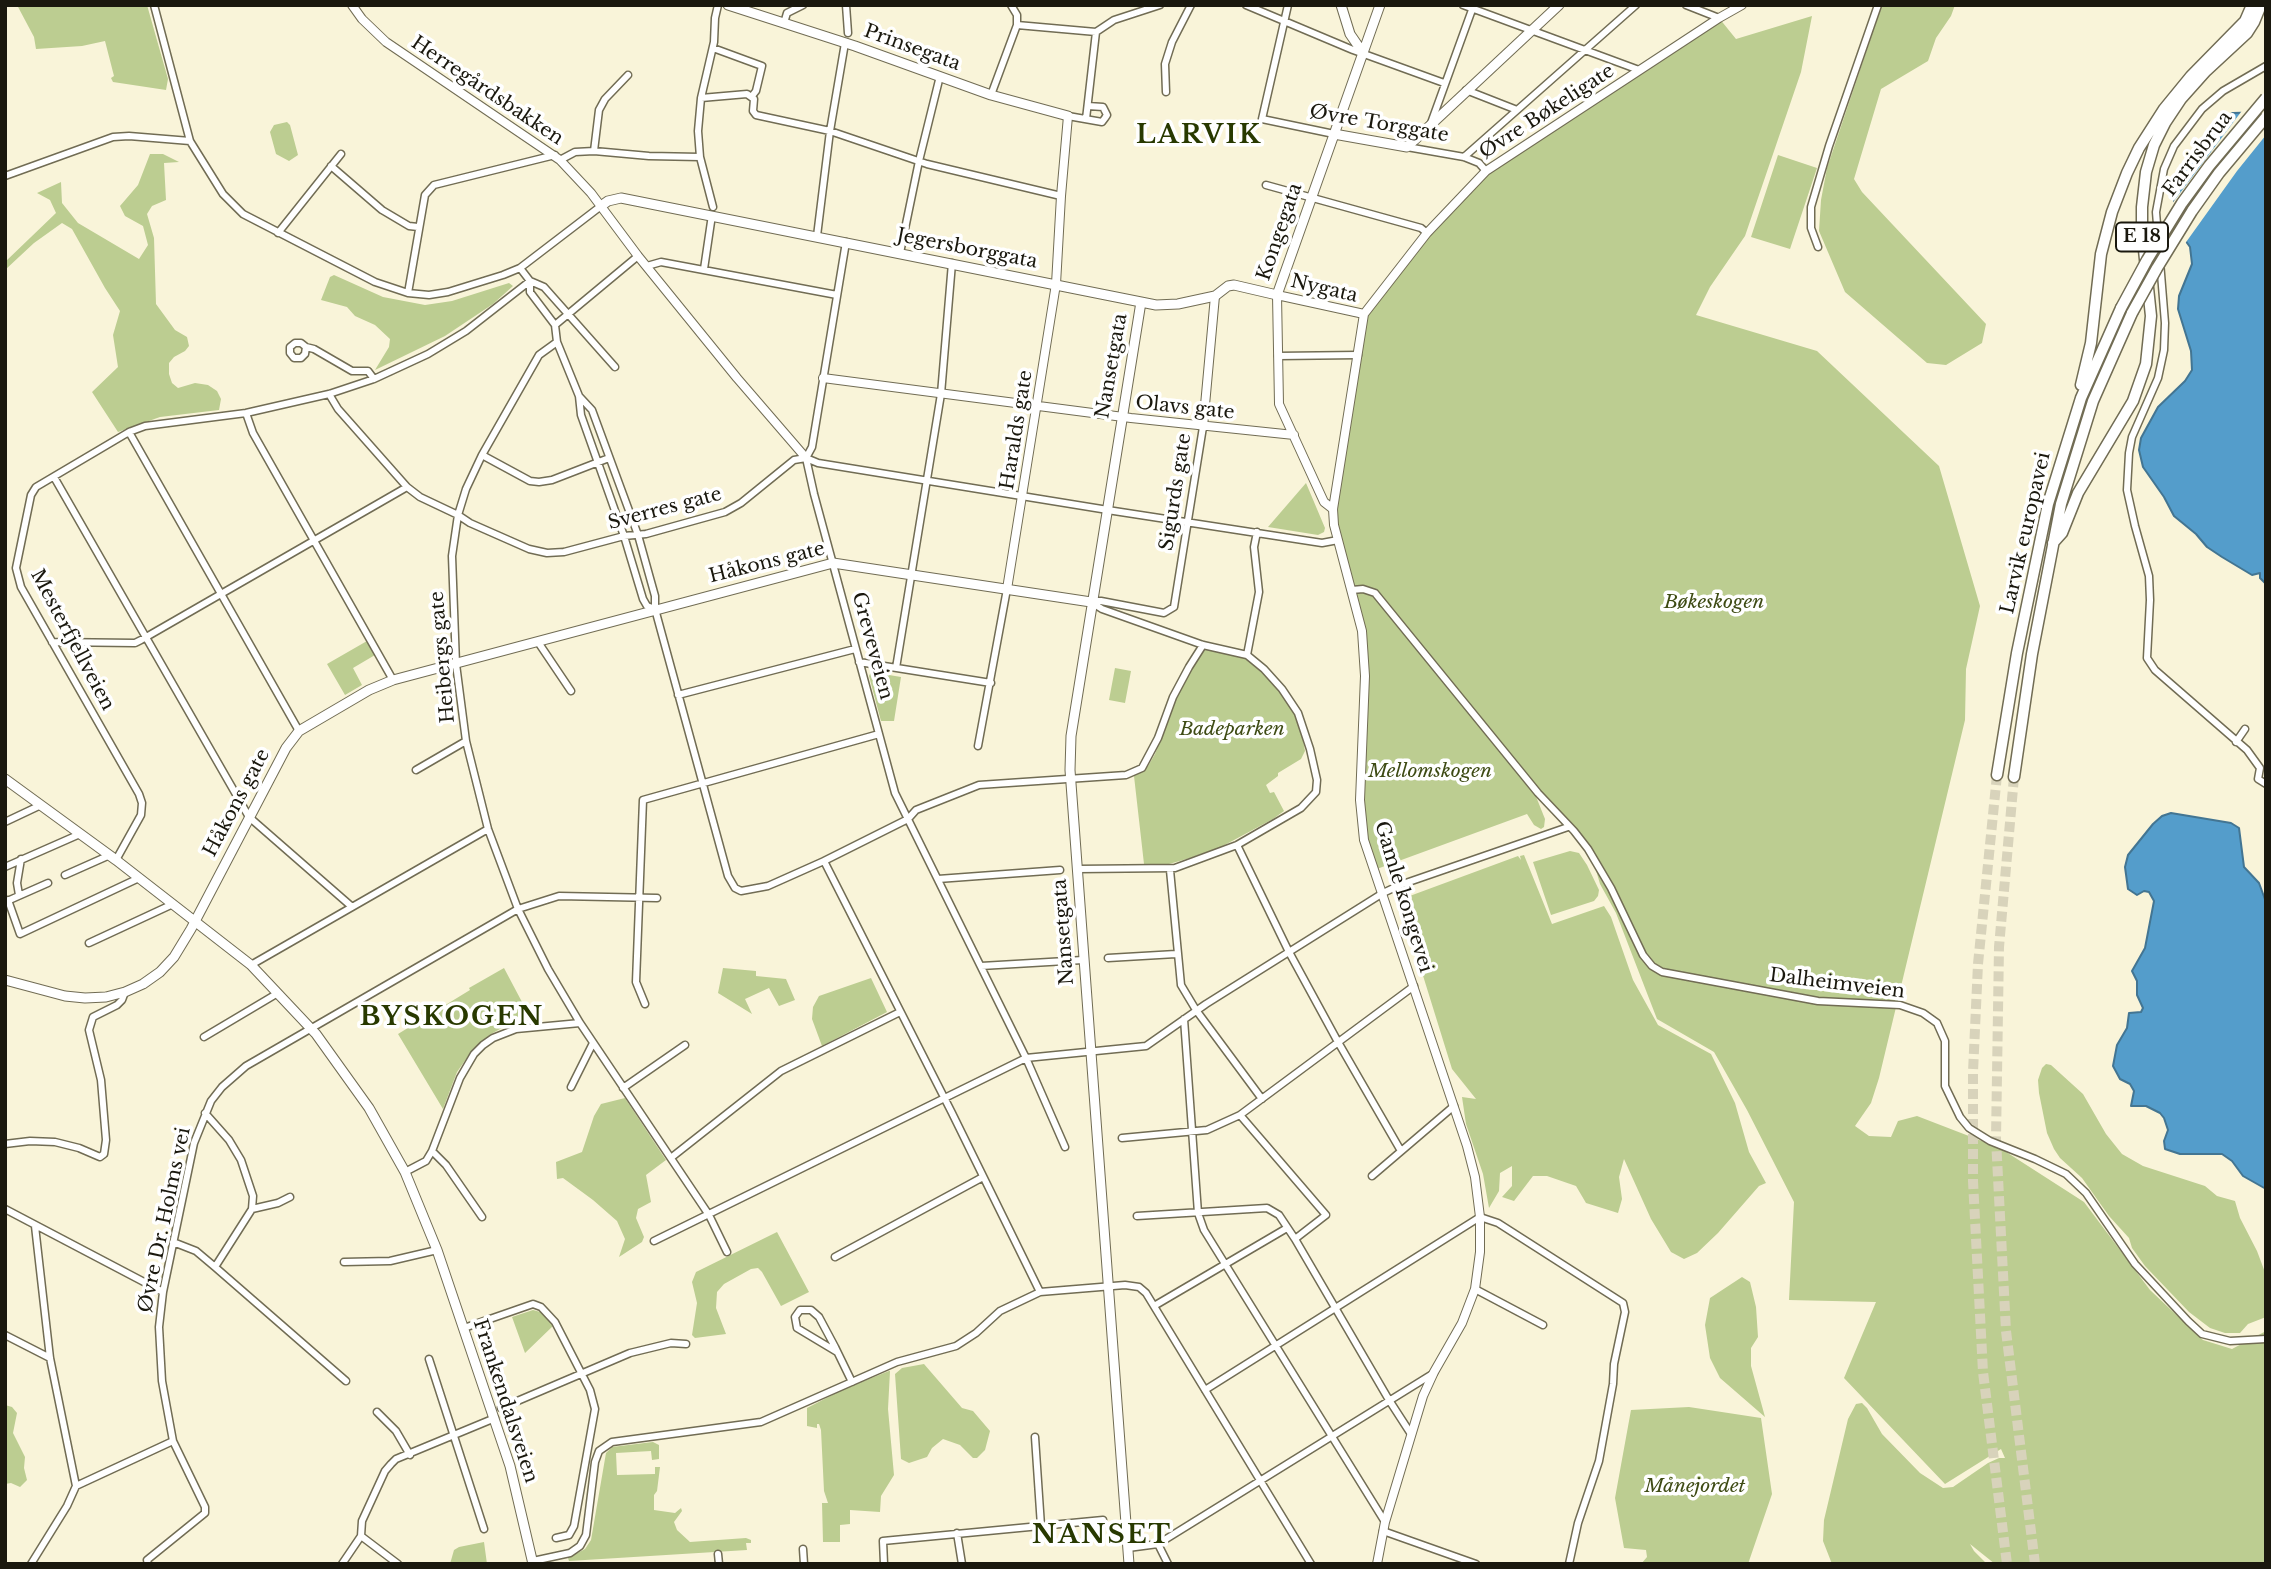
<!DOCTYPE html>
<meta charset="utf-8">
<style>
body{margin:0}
#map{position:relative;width:2271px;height:1569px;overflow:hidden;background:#f9f4d9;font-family:"Libre Baskerville",serif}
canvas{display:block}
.frame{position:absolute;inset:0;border:7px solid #1a180e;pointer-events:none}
</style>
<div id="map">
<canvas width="2271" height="1569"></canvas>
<div class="frame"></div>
</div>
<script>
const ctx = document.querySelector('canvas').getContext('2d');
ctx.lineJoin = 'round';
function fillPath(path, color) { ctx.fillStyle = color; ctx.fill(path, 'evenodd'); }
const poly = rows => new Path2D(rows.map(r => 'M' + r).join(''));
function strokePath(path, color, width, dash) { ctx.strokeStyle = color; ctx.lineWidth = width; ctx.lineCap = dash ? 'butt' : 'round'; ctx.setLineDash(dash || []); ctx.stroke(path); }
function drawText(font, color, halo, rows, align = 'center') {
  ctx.font = font + ' "Libre Baskerville",serif'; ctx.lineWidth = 7; ctx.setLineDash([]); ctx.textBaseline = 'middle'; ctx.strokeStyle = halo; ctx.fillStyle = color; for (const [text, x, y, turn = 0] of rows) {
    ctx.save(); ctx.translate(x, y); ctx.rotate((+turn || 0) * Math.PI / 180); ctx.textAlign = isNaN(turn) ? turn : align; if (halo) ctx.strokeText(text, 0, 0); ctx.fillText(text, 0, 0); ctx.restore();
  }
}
fillPath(poly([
 [17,5,147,5,168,79,166,90,113,82,111,78,114,76,105,41,82,46,36,49,34,37],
 [1882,5,1955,5,1951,16,1936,38,1928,61,1881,89,1854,179,1862,192,1986,324,1982,343,1946,365,1927,363,1845,292,1819,231,1821,200,1827,168],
 [1812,16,1801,72,1745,236,1710,287,1696,315,1817,351,1939,466,1980,606,1966,669,1965,720,1879,1078,1871,1103,1855,1126,1869,1136,1891,1137,1898,1121,1917,1116,2000,1148,2084,1202,2150,1290,2203,1340,2232,1349,2266,1331,2266,1564,1995,1564,1970,1544,1974,1551,1987,1564,1832,1564,1823,1541,1824,1520,1848,1419,1856,1404,1862,1403,1867,1408,1882,1434,1920,1473,1943,1488,1953,1487,1988,1463,1999,1458,2005,1458,2001,1449,1945,1484,1844,1378,1876,1302,1789,1300,1794,1202,1747,1110,1714,1052,1657,1019,1616,913,1600,884,1589,846,1531,784,1545,819,1544,827,1541,829,1534,825,1527,814,1374,870,1364,840,1360,800,1365,676,1352,590,1334,525,1364,314,1409,254,1486,171,1719,18,1736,39],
 [287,122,290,125,298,155,289,161,276,154,270,132,274,125],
 [150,154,163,154,179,162,164,163,166,200,152,206,147,214,154,238,156,304,175,330,187,337,189,346,185,351,174,357,169,363,169,374,172,383,178,388,195,383,208,385,217,391,221,399,219,410,160,417,118,432,92,392,118,367,113,335,120,311,105,288,72,229,62,223,34,243,5,270,5,262,56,213,50,200,37,193,61,182,62,203,78,223,139,259,148,245,143,226,125,216,120,206,138,185],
 [1778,155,1817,168,1790,249,1751,237],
 [334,275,383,297,425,305,452,301,509,283,513,286,493,304,445,336,375,370,389,347,390,339,375,325,355,316,347,307,321,300,330,277],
 [1306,483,1325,528,1324,532,1318,535,1268,527],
 [367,641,375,655,353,668,362,685,345,695,327,664],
 [1207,648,1243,656,1267,672,1298,713,1305,751,1301,759,1278,773,1278,776,1266,785,1270,793,1274,792,1284,811,1273,819,1221,847,1190,858,1169,864,1144,864,1134,776,1148,766,1155,754,1187,669,1199,652],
 [1115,668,1131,671,1125,703,1109,700],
 [871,672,901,677,894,721,881,721,869,676],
 [1570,851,1579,853,1587,865,1599,890,1598,896,1594,901,1551,915,1533,862],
 [1524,855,1552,924,1604,906,1611,917,1633,980,1658,1025,1711,1054,1735,1103,1749,1152,1766,1183,1759,1186,1718,1233,1697,1253,1684,1259,1671,1252,1651,1219,1624,1159,1619,1177,1622,1199,1618,1213,1586,1203,1576,1186,1547,1176,1533,1176,1514,1201,1502,1197,1512,1186,1512,1166,1500,1173,1499,1191,1489,1208,1483,1174,1466,1124,1462,1097,1476,1099,1452,1069,1402,908,1407,897,1518,856,1521,860,1520,856],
 [504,968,531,1019,511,1023,491,1034,473,1049,457,1072,443,1109,398,1034,470,990,469,988],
 [723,968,756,971,756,976,786,979,795,1000,779,1006,769,988,745,999,752,1014,718,993],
 [871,978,887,1012,822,1046,812,1019,813,1007,819,996],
 [2046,1064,2051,1065,2083,1094,2106,1134,2122,1154,2143,1166,2205,1186,2217,1196,2235,1201,2240,1218,2257,1251,2266,1275,2266,1317,2248,1324,2240,1333,2225,1333,2210,1328,2189,1312,2145,1266,2132,1248,2129,1238,2109,1216,2082,1178,2060,1158,2054,1149,2047,1133,2039,1093,2038,1080,2042,1068],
 [625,1098,666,1160,646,1175,651,1202,638,1209,636,1218,644,1237,642,1242,619,1257,625,1239,617,1221,593,1200,563,1178,557,1179,556,1162,582,1152,594,1116,601,1104],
 [777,1232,809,1292,781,1306,762,1272,758,1268,751,1269,724,1284,717,1292,716,1308,726,1334,695,1338,692,1335,697,1303,692,1282,696,1272],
 [1742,1277,1750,1282,1756,1307,1758,1337,1751,1348,1751,1366,1765,1417,1720,1378,1710,1358,1705,1325,1710,1298],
 [533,1310,544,1313,554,1325,525,1353,512,1317],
 [924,1364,962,1408,973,1411,990,1431,985,1450,977,1458,973,1458,960,1445,943,1439,932,1448,927,1457,909,1463,901,1459,895,1374,902,1368],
 [889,1371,890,1371,888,1409,894,1475,881,1496,880,1512,850,1510,850,1524,840,1525,840,1542,823,1542,822,1503,828,1503,824,1491,821,1430,819,1424,817,1424,817,1428,807,1426,807,1408,846,1388],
 [5,1405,12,1407,17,1413,13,1433,25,1457,24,1468,27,1480,20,1487,11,1483,5,1484],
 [1689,1407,1761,1418,1772,1494,1748,1564,1641,1564,1647,1557,1646,1550,1624,1548,1615,1498,1631,1410],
 [653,1442,659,1445,659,1459,652,1460,651,1451,616,1453,617,1475,655,1474,655,1467,660,1467,657,1491,654,1495,654,1510,675,1513,681,1508,682,1511,674,1522,677,1530,690,1542,746,1538,751,1540,751,1543,746,1543,747,1550,569,1561,568,1558,585,1549,591,1540,606,1453,612,1447],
 [484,1542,487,1564,450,1564,454,1550,459,1547]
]), '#bccd91');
const water = poly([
 [2266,112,2266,584,2260,578,2260,573,2252,575,2222,557,2207,547,2196,534,2174,516,2164,497,2143,467,2139,450,2141,438,2158,407,2185,381,2192,370,2191,351,2178,309,2179,296,2192,264,2190,247,2180,233,2174,202,2176,183,2180,172,2203,138,2220,119,2233,113,2266,112],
 [2171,813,2231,823,2239,828,2244,867,2259,883,2266,902,2266,1189,2243,1176,2232,1161,2222,1154,2180,1154,2165,1149,2164,1141,2168,1130,2164,1118,2160,1113,2146,1106,2131,1106,2134,1091,2130,1084,2120,1079,2113,1066,2117,1045,2127,1028,2129,1013,2141,1012,2143,1008,2137,995,2137,981,2132,971,2145,948,2154,901,2149,892,2144,891,2137,895,2128,889,2125,867,2128,855,2153,824,2162,816,2171,813]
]);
fillPath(water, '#549dcb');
strokePath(water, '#437592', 2);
fillPath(poly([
 [2244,108,2266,109,2266,135,2237,171,2184,245,2172,223,2171,205]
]), '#f9f4d9');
strokePath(poly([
 [1997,775,1978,964,1973,1072,1973,1181,1983,1372,2007,1564],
 [2014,777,1999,947,1996,1139,2006,1331,2035,1564]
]), '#d8d3bb', 10, [10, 5]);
const minor = poly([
 [154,5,190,141,223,194,243,214,375,282,408,293,429,295,448,292,503,275,520,268,601,206],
 [846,5,848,33],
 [1246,5,1353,50,1444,83],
 [1288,5,1262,119,1334,134],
 [1463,5,1639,70],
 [1686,5,1719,18],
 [784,23,787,13,803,5],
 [1017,25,1096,32,1114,20,1160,5],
 [713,48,762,66,756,91,752,96],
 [2266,66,2223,91,2202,109,2174,146,2164,169,2156,212,2165,323,2164,350,2158,378,2132,437,2129,453,2127,490,2135,526,2149,576,2150,600,2147,658,2155,670,2247,750,2260,768,2258,779,2266,784],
 [1466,90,1517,110],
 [1166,92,1165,64,1172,42,1191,5],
 [991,95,1017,25,1017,15,1011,5],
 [701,98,747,94,754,99,753,111,756,115,830,131,927,164,1061,196],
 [1068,116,1102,122,1105,118,1107,115,1103,107,1088,106],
 [1086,119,1096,32],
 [1431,123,1473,7],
 [1407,147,1464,157,1479,163,1486,171],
 [594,151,599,110,605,99,628,75],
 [1464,157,1636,5],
 [560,160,575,152,594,151,649,156,700,157],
 [331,166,382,210,409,226,418,227],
 [5,176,113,137,129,136,190,141],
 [1266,185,1421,228,1427,233],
 [713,207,700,157,698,131,701,98,714,42,715,18,718,5],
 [278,233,341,154],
 [817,236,830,131,845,43],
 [846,242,812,447,806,458,814,494,895,793,1026,1058,1065,1147],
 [1818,247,1811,228,1811,207,1829,146,1878,5],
 [900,253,919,161,940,76],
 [638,256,555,325,557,342,539,355,482,455,466,489,458,515,452,556,456,664,466,741,488,829,518,909,548,969,580,1023,709,1215,727,1252],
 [647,266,661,262,837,295],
 [520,268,530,281,544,287,615,367],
 [704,269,712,215],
 [530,281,530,292,555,325],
 [408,293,425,195,434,185,555,155],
 [557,342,579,396,581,415,624,536,643,599,647,606,655,609],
 [306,347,301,343,295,343,290,347,290,353,294,358,301,358,305,354,306,347,314,349,352,371,368,371,374,379],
 [1278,356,1358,355],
 [329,394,338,409,407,487,420,497,458,515,470,523,529,549,547,553,564,552,624,536,646,534,725,512,741,503,794,460,806,458,818,463,1114,511,1322,543,1338,540],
 [579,396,592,410,638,535,655,596,655,609,728,876,735,888,741,891,768,886,824,861,908,819,916,810,979,785,1126,775,1142,768,1158,738,1173,697,1189,667,1203,645],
 [246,413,253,433,393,680],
 [129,432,299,731],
 [482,455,530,481,539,482,552,480,609,458],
 [54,477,249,817,351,906],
 [1352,590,1363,589,1375,593,1538,793,1574,831,1588,849,1611,888,1643,955,1652,966,1662,972,1818,1001,1900,1005,1923,1013,1937,1023,1945,1041,1945,1086,1960,1117,1969,1128,1990,1141,2035,1159,2066,1174,2086,1193,2135,1264,2188,1321,2202,1334,2230,1341,2266,1339],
 [1093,601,1101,601,1164,613,1174,607,1203,427],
 [52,642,135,643,141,640,407,487],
 [538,642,571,691],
 [1247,655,1259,592,1254,547,1257,532],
 [859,662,991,683],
 [896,668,941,394,952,263],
 [678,695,855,649],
 [2236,742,2245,729],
 [978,746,1007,589],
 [416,770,466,741],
 [5,822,41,805],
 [1237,845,1289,952,1338,1042,1401,1151],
 [116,860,141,815,142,803,139,794,21,587,16,568,31,495,36,487,129,432,145,426,246,413,329,394,374,379,428,354,466,331,530,281],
 [824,861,952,1113,1040,1292],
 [5,867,80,834],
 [1078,869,1175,868,1237,845,1301,808,1316,792,1317,780,1310,749,1298,713,1282,689,1264,669,1247,655,1203,645,1102,609,1091,602],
 [1170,870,1181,985,1196,1010,1262,1099],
 [65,875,110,855],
 [938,879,1060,870],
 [19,895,17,883,21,859],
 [8,900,20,934,139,878],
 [5,902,48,883],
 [89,943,173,904],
 [1108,958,1176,954],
 [251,965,488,829],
 [981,966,1083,960],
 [645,1004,636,982,643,800,879,734],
 [1184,1019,1198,1213,1204,1230,1385,1522],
 [204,1037,278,993],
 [571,1087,593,1043],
 [623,1088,685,1045],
 [205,1113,229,1140,241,1160,253,1196,252,1209,215,1267],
 [1240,1115,1326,1215,1295,1239],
 [1122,1138,1207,1130,1240,1115,1414,986],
 [5,1144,30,1141,55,1142,79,1148,100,1157,104,1154,106,1140,101,1080,89,1030,93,1017,117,1005,122,1000,125,992],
 [432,1151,446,1165,482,1217],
 [672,1157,781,1071,900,1012],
 [405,1172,426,1161,432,1151,460,1078,474,1054,483,1045,493,1038,516,1029,580,1023],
 [1372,1176,1454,1106],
 [5,1209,163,1292],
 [252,1209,278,1203,290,1197],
 [1137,1216,1267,1208,1279,1215,1295,1239,1389,1400,1411,1434],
 [35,1226,50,1358,76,1486],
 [654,1241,1026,1058,1146,1046,1206,1004,1383,893,1400,885,1568,827],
 [173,1242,196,1251,215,1267,346,1381],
 [835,1257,983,1177],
 [344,1262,390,1261,437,1250],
 [1475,1289,1543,1325],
 [1154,1306,1287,1228],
 [464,1328,533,1304,541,1307,555,1322,590,1390,595,1409,574,1526,569,1535,556,1538],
 [5,1335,50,1358],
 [837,1352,797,1328,795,1317,800,1310,811,1310,819,1317,835,1347,852,1382],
 [429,1359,484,1529],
 [1205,1390,1480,1217,1498,1223,1623,1303,1625,1312,1614,1364,1613,1384,1599,1461,1578,1523,1569,1564],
 [501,1408,630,1353,671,1343,686,1344],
 [377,1412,396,1431,410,1455],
 [1035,1437,1041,1526],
 [1383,1531,1476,1564],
 [957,1533,962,1564],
 [361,1536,398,1564],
 [1158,1544,1168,1564],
 [1128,1548,1158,1544,1434,1373],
 [803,1549,804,1564],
 [718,1554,719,1564],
 [533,1561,570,1553,580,1546,586,1535,595,1462,599,1451,612,1442,761,1422,897,1362,956,1346,976,1333,1000,1311,1040,1292,1125,1285,1139,1287,1146,1293,1311,1564],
 [31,1564,67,1506,76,1486,173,1441],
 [148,1564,147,1560,205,1513,205,1507,173,1441,162,1381,159,1327,163,1292,194,1143,211,1101,222,1087,246,1066,518,909,559,896,657,898],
 [342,1564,361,1536,362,1521,385,1471,391,1464,396,1459,495,1418],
 [884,1564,883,1541,1103,1520]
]);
const tertiary = poly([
 [352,5,362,19,386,42,560,160,591,193,638,256,737,378,806,458],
 [823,378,1131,418,1294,435],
 [1203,427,1215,296],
 [1333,509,1324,502,1279,404,1277,295,1364,314],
 [1007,589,1056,284,1061,196,1068,116],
 [1377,1564,1385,1522,1423,1396,1434,1372,1462,1323,1475,1289,1480,1252,1480,1217,1475,1177,1467,1146,1364,840,1360,800,1365,676,1362,631,1334,525,1333,509,1364,314,1427,233,1486,171,1719,18,1742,5]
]);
const secondary = poly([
 [728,5,855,46,991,95,1068,116],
 [1341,5,1350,34,1363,53],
 [1334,134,1407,147,1559,5],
 [601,206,608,201,621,198,1156,305,1178,304,1215,296,1228,286,1234,285,1277,295,1380,5],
 [5,779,116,860,251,965,316,1034,369,1108,405,1172,437,1250,510,1466,533,1564],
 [5,980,65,996,85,998,106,997,125,992,143,984,160,972,174,957,191,929,286,748,299,731,369,690,393,680,833,563,1091,602],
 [1129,1564,1070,770,1071,736,1141,302]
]);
const motorway = poly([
 [2081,385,2091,343,2101,254,2112,212,2127,173,2139,148,2164,109,2191,76,2245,21,2252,5],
 [2053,543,2062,533,2078,493,2133,401,2146,364,2151,316,2142,231,2142,207,2146,172,2154,145,2165,123,2181,99,2206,71,2247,33,2254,22,2261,5],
 [1997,775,2017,653,2048,504,2081,398,2121,308],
 [2014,777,2032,654,2061,504,2093,401,2132,313]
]);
strokePath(minor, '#716c54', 9);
strokePath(tertiary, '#716c54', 10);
strokePath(secondary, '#716c54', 11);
strokePath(motorway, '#716c54', 13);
strokePath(minor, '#fff', 6);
strokePath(tertiary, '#fff', 8);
strokePath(secondary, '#fff', 9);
strokePath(motorway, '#fff', 10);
const motorwayBridge = poly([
 [2121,308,2147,260,2182,203,2209,166,2266,98],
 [2132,313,2157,268,2192,211,2219,173,2266,117]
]);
strokePath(motorwayBridge, '#716c54', 13, []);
strokePath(motorwayBridge, '#fff', 10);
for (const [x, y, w] of [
 [2142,237,52]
]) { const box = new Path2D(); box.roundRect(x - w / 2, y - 14.5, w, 29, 5); ctx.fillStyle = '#fff'; ctx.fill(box); strokePath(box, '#1a180e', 2); }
drawText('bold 18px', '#1a180e', null, [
 ["E 18",2142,237]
]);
drawText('19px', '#1a180e', '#fff', [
 ["Prinsegata",912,48,20],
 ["Herregårdsbakken",487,91,34],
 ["Øvre Bøkeligate",1547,112,-33],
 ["Øvre Torggate",1379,124,10],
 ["Farrisbrua",2198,154,-53],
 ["Kongegata",1280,232,-71],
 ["Jegersborggata",967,249,11],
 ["Nygata",1324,289,13],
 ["Nansetgata",1112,366,-80],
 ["Olavs gate",1185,408,6],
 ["Haralds gate",1017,430,-81],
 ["Sigurds gate",1176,492,-81],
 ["Sverres gate",665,509,-15],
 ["Larvik europavei",2026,533,-77],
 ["Håkons gate",767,563,-14],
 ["Mesterfjellveien",72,640,62],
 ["Greveveien",872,646,75],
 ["Heibergs gate",443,657,-95],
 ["Håkons gate",237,803,-62],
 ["Gamle kongevei",1403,897,73],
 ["Nansetgata",1064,932,-94],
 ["Dalheimveien",1837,984,7],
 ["Øvre Dr. Holms vei",165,1220,-78],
 ["Frankendalsveien",505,1401,72]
]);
drawText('italic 19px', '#3e4b14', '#fff', [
 ["Bøkeskogen",1714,603],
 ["Badeparken",1232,730],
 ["Mellomskogen",1430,772],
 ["Månejordet",1695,1487]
]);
ctx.letterSpacing = '2px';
drawText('bold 26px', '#283900', '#fff', [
 ["LARVIK",1199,136],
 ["BYSKOGEN",452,1018],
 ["NANSET",1102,1536]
]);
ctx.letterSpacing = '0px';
</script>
